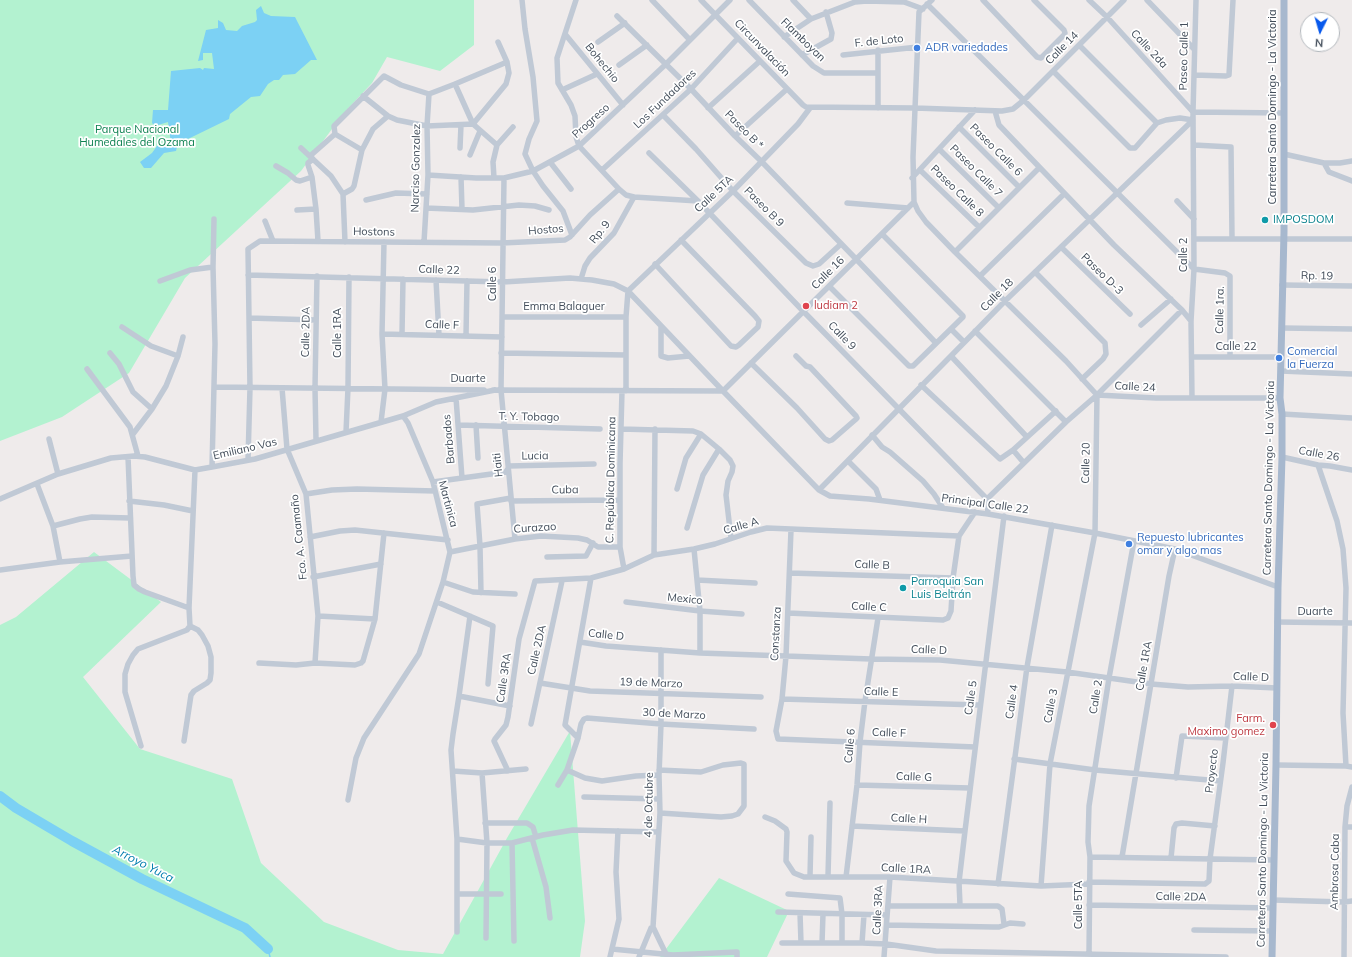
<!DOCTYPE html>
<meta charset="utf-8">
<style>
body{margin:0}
#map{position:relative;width:1352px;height:957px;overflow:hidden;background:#efebeb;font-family:Mulish,sans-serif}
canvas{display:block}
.north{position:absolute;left:1300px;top:12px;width:40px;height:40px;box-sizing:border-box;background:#fff;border:1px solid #b3b8bd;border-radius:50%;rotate:185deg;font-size:11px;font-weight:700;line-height:16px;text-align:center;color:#424d5a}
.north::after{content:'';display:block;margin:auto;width:14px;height:18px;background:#0859ec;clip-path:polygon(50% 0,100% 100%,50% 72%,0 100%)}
</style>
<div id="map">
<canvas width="1352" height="957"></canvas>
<div class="north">N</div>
</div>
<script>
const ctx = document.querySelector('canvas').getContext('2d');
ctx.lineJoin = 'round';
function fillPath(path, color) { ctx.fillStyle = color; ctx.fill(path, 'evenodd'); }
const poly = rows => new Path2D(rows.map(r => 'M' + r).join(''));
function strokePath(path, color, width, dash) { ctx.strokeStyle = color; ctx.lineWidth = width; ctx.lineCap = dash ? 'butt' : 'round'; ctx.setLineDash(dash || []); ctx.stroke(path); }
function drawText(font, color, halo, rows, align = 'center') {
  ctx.font = font + ' Mulish,sans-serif'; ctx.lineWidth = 3.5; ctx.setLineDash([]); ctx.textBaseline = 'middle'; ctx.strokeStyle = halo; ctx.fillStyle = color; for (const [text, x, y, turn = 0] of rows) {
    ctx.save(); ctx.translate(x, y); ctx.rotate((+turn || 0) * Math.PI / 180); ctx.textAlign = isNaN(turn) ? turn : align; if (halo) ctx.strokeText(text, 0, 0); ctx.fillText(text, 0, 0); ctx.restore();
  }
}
fillPath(poly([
 [0,0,474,0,474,45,440,71,387,57,372,83,343,114,301,171,185,278,129,373,62,417,0,441],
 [94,552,161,602,83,677,140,749,232,779,261,863,324,922,398,950,443,954,507,838,570,731,585,921,580,957,0,957,0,625,16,617],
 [719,878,789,911,767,957,660,957]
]), '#b3f2d0');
fillPath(poly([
 [261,6,264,13,271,16,295,17,317,60,311,60,295,74,283,75,279,80,274,80,268,84,260,96,251,97,230,114,229,119,190,138,183,140,183,145,177,147,176,151,164,153,151,168,144,168,140,162,152,153,157,146,171,143,168,122,155,126,152,123,153,110,168,110,171,71,200,68,203,70,204,68,214,69,212,53,203,53,203,60,198,61,206,30,218,28,218,20,223,23,226,30,237,31,242,26,255,22,257,20,256,10]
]), '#7cd1f4');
strokePath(poly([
 [268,949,270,957]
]), '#7cd1f4', 1.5);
strokePath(poly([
 [0,796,16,808,72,841,142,879,245,928,268,949]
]), '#7cd1f4', 10);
strokePath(poly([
 [522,0,525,29,533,77,537,121,529,139,525,154,533,171,543,186,563,211,572,235],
 [576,0,557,58,558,83,571,105,575,116,576,137,579,146,619,189,626,195,634,197,698,201],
 [652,0,690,40],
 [701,0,803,105,806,107,915,108,1002,111,1013,109,1024,100,1124,0],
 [749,0,813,66,824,73,878,73],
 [793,0,811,19],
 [932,0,919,12,913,157,914,202,918,211,926,222,955,252,1066,361,1097,395,1156,398,1280,398],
 [983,0,1037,57,1041,58,1064,35,1065,33,1064,30,1034,0],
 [1089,0,1107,17,1193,112],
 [1147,0,1194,49],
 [927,4,1194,269,1225,273,1230,276,1230,357],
 [617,16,691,89,735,136,762,162,856,259,936,343],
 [565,34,623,105],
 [784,37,811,19,855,2,867,1,904,2,923,9],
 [598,42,625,23],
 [1079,45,1157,123],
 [802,55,831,39,832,33,826,12],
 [843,55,918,47],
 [619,65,647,45],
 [1053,71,1130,148,1135,148,1157,123,1166,120,1180,118,1193,120],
 [1194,75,1226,76,1229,75,1233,0],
 [455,84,473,124,497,145,493,162,494,178],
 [562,90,597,74],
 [363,96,388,116],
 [708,108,760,61],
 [878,108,878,50],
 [995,111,999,125,1114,245,1182,310,1191,321],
 [1193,112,1284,113],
 [663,115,696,149,733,191,806,263,813,266,819,264,841,244],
 [959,127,1019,187],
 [335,134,334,126,384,76,401,85,429,94,455,84,507,62],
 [335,134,362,150],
 [735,136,787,89],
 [497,145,513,127],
 [1194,145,1231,147,1232,238],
 [301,148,331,176,343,194,345,242],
 [460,148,461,125],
 [939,149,999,208],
 [649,153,698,201,803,311,987,499],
 [1284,154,1324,163,1329,172,1352,181],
 [470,155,480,131],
 [310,156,335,134],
 [313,159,308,163,308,165,312,177,316,209,318,241],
 [550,162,571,189],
 [1324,163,1340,163,1352,161],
 [276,166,288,173,296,180,300,181,312,177],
 [602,170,691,89,738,38],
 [920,170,979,227],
 [428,175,476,178,504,178,533,171,579,146,666,64,730,0],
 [461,177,462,209],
 [504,178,501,390,515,539],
 [912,178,975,110],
 [343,194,352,189,354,186,362,150,373,129,388,116,397,120,427,126,473,124,506,84,509,73,507,62,498,42],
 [366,200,396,193,427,194],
 [1177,201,1194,219],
 [847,203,908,208],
 [426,208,473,210,519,205,535,206,549,210],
 [297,210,316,209],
 [265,221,273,241],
 [1194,239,1352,239],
 [424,242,428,175,427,126,429,94],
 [1061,247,1130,314],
 [955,252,1039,168],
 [655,264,731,346,736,347,739,345,758,327,759,321,755,316,681,240],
 [1035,272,1105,343,1106,354,1103,359,1082,379],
 [248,275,503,282,570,278,592,280,614,284,628,291,723,391,819,490,830,496,869,499,988,514,1095,533,1175,549,1278,587],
 [980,276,1064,194],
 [581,279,585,266,590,258,614,233,634,197],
 [436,280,439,335],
 [160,281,190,270,213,267],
 [1282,285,1352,286],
 [829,286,909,366,913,366,963,317,963,316,882,234],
 [628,291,733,191,798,124,810,108],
 [502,317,626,317],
 [249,318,316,320],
 [1141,325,1171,299],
 [661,326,661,356,668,358,689,356],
 [122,327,151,346,178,356],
 [1282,328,1352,329],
 [951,329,964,342],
 [975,331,1066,422],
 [382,334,502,337],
 [402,334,403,279],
 [466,336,467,281],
 [110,353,119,364,133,392,152,409],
 [501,353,626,355],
 [951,356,1027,437],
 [1192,357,1281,357],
 [751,363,797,408,825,439,829,441,832,440,855,420,857,418,856,416,810,367,806,366,796,356],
 [87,369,130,427,138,456],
 [1281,371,1352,374],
 [921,385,1000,459,1013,450,1056,411],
 [214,387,484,390],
 [282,388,287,449,306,494,318,616,315,663],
 [493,390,723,391],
 [622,391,620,464,620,547,624,569],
 [626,391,626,317,628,291],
 [723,391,914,202],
 [456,398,462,478],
 [1192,398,1191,321,1194,269,1193,112,1196,0],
 [1282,414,1352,418],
 [381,422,385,389,382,334,384,242],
 [458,425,600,429],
 [476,425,478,458],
 [621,429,693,431,701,434,719,449,730,460,733,466,732,472,728,481,726,495,731,538],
 [346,432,348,388,349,277],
 [133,434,152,409,166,386,178,356,183,337],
 [872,435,882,447,890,452,923,481,934,494,943,508],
 [49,439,58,474],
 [316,440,315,388,317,276],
 [1013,450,1024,463],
 [128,457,133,576,134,585,139,589,145,592,189,608],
 [1282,457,1318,465,1330,466,1352,470],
 [248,460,250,388,248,249,260,241,502,243,565,240,570,237,590,215,619,189],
 [848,461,876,489,880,500],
 [1318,465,1337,521,1343,549,1346,588,1343,713,1346,766],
 [509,466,594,464],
 [212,467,215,344,213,267,214,219],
 [433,482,506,472,509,467],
 [677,489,686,458,701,434],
 [819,490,1005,301,1193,120],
 [306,494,332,490,357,489,435,491],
 [0,499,58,474,111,458,134,456,145,457,195,470,212,467,255,459,403,416,436,402,495,390],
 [129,501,164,505,193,511],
 [511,501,620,500],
 [988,514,987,499,1066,422,1097,395,1182,310],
 [53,526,80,519,92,517,130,518],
 [687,528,703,475,719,449],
 [791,530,786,656,782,699,776,731,778,739,975,747],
 [310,537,340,531,355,530,448,540],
 [694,549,700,611,700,653],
 [450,552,515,539,541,536,578,538,587,540,598,547,620,547],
 [654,555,655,429],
 [547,557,586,556,593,543],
 [60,562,132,556],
 [0,570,60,562,53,526,37,484],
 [790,573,953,578],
 [313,577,381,564],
 [697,580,755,583],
 [443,582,473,592,515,594],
 [481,593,480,546,477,504,511,498],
 [437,602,493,626,488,684],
 [626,602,700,611,742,614],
 [788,613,943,620,948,618,951,611,953,578,959,536,975,512],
 [318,616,375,619],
 [1277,622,1352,623],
 [580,642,606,646,700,653,871,659,940,660,1067,672,1151,684,1188,687,1232,686,1277,688],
 [259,663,296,665,315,663,355,665,361,663,363,661,375,619,384,533],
 [540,683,590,691,761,697],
 [459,696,510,706],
 [782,699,979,705],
 [531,724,562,581],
 [578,738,565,725,591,578],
 [184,741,191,695,194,691,207,683,210,680,211,673,211,657,208,646,202,635,198,630,190,626],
 [141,746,125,692,125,674,128,664,133,655,138,649,187,630,190,626,189,608,195,470],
 [1014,759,1095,770,1220,781],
 [1276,765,1346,766,1352,767],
 [567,770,585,778,602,781,636,776,659,775],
 [659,770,701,772,723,765,741,763,744,764,744,806,738,814,732,816,721,817,660,813],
 [453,771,482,773,526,769],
 [508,771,494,741,495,739,506,725,508,717,519,639,535,581,591,578,624,569,654,555,694,549,715,544,751,532,767,528,959,536],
 [482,773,487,843,486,938],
 [1176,778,1182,736,1226,738],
 [558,785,567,770,578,738,581,724,584,719,587,718,661,724,754,729],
 [857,785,970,788],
 [584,797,659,799],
 [348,800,356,758,364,738,419,654,443,582,450,552,433,482,408,423,403,416],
 [765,817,775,821,786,829,787,832,786,861,794,873,804,877,890,877,1041,886,1089,884],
 [485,823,527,823,533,827,536,837],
 [852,826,965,831],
 [1345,827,1352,827],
 [532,838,546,887,550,918],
 [457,839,487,843,512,843,543,835,573,830,658,832],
 [512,843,514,941],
 [1090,857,1274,860],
 [1122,857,1169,576,1175,549],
 [1171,858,1174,828,1176,824,1182,823,1215,826],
 [810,876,811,837],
 [828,876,830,803],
 [846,877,857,785,860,742,865,701,878,618],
 [1089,882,1205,884,1209,881,1210,859,1223,763,1232,686],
 [998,884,1027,667,1052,525],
 [1041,886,1050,764,1095,533,1097,395],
 [457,894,501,894],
 [788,894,840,898,842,914,842,943],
 [1273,900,1344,902,1352,901],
 [960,905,959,882,965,831,1004,516],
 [1089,905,1273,908],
 [888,906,998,906,1002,909,1004,924],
 [778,912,887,915],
 [800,913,801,943],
 [887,925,993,927,999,927,1010,923,1023,924],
 [653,927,666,954],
 [1194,930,1273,931],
 [457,932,457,839,451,750,453,734,459,696,470,616],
 [782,943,862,943,886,944,936,951,1226,957],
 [822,943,823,914],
 [862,943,864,915],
 [612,949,673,955,737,952,737,957],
 [1089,954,1090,857,1088,842,1089,806,1109,678,1134,541],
 [610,957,619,919,616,872,618,831],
 [639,957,651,928,653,927,660,813,659,775,661,724,661,650],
 [884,957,890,877],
 [1344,957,1345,827,1347,806,1352,787]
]), '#c0c9d5', 5.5);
strokePath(poly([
 [1272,957,1276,765,1278,587,1282,457,1282,414,1280,398,1284,232,1284,0]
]), '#a7b8ce', 7);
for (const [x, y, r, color] of [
 [917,48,4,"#3f7fe0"],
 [1265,220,4,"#0f9aa8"],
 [806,306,4,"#e0444e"],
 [1279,358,4,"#3f7fe0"],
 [1129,544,4,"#3f7fe0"],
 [903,588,4,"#0f9aa8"],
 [1273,725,4,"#e0444e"]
]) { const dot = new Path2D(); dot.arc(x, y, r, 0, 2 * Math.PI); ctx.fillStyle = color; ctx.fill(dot); strokePath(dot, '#fff', 1.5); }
drawText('11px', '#424d5a', '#fff', [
 ["Flamboyan",803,40,44],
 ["F. de Loto",879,41,-6],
 ["Circunvalación",762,48,46],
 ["Calle 14",1062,48,-45],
 ["Calle 2da",1149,49,47],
 ["Paseo Calle 1",1184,56,-89],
 ["Bohechio",602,63,51],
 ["Los Fundadores",665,99,-43],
 ["Carretera Santo Domingo - La Victoria",1273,107,-90],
 ["Progreso",591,121,-42],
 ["Paseo B *",744,130,45],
 ["Paseo Calle 6",996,150,45],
 ["Narciso Gonzalez",416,168,-89],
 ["Paseo Calle 7",976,171,45],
 ["Paseo Calle 8",957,191,44],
 ["Calle 5TA",714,194,-43],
 ["Paseo B 9",764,207,45],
 ["Hostos",546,230,-5],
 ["Hostons",374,232,1],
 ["Rp. 9",600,232,-51],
 ["Calle 2",1184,255,-90],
 ["Calle 22",439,270,2],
 ["Calle 16",828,273,-45],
 ["Paseo D-3",1102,274,44],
 ["Rp. 19",1317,276,1],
 ["Calle 6",493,284,-90],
 ["Calle 18",997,295,-45],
 ["Emma Balaguer",564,307],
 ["Calle 1ra.",1220,310,-89],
 ["Calle F",442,325,2],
 ["Calle 2DA",306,332,-89],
 ["Calle 1RA",338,333,-90],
 ["Calle 9",842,336,46],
 ["Calle 22",1236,347],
 ["Duarte",468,379],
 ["Calle 24",1135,387,3],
 ["T. Y. Tobago",529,417,1],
 ["Barbados",449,439,-95],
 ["Emiliano Vas",245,449,-13],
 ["Calle 26",1319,454,10],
 ["Lucia",535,456,-1],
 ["Calle 20",1086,463,-89],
 ["Haiti",498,465,-96],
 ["Carretera Santo Domingo - La Victoria",1269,478,-89],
 ["C. República Dominicana",611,480,-89],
 ["Cuba",565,490,-1],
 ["Martinica",448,504,75],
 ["Principal Calle 22",985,504,8],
 ["Calle A",741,526,-16],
 ["Curazao",535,528,-4],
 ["Fco. A. Caamaño",299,537,-96],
 ["Calle B",872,565,2],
 ["Mexico",685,599,6],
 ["Calle C",869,607,3],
 ["Duarte",1315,612],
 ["Constanza",776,634,-87],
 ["Calle D",606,635,6],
 ["Calle 2DA",537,650,-77],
 ["Calle D",929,650,2],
 ["Calle 1RA",1144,666,-80],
 ["Calle D",1251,677,2],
 ["Calle 3RA",504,678,-82],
 ["19 de Marzo",651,683,2],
 ["Calle E",881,692,2],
 ["Calle 2",1096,697,-81],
 ["Calle 5",971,698,-82],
 ["Calle 4",1012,702,-82],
 ["Calle 3",1051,706,-79],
 ["30 de Marzo",674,714,3],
 ["Calle F",889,733,2],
 ["Calle 6",850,746,-85],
 ["Proyecto",1212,771,-83],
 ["Calle G",914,777,2],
 ["4 de Octubre",649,805,-89],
 ["Calle H",909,819,3],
 ["Carretera Santo Domingo - La Victoria",1263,850,-89],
 ["Calle 1RA",906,869,3],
 ["Ambrosa Caba",1335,872,-89],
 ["Calle 2DA",1181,897,1],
 ["Calle 5TA",1079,905,-90],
 ["Calle 3RA",878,910,-87]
]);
drawText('11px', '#366cbe', '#fff', [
 ["ADR variedades",925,48],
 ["Comercial",1287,352],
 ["la Fuerza",1287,365],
 ["Repuesto lubricantes",1137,538],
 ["omar y algo mas",1137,551]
], 'left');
drawText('11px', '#0d8150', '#fff', [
 ["Parque Nacional",137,130],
 ["Humedales del Ozama",137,143]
]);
drawText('11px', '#0d838f', '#fff', [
 ["IMPOSDOM",1273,220],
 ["Parroquia San",911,582],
 ["Luis Beltrán",911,595]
], 'left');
drawText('11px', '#be3a42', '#fff', [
 ["ludiam 2",814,306],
 ["Farm.",1265,719,"right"],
 ["Maximo gomez",1265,732,"right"]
], 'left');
drawText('italic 12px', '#007daf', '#fff', [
 ["Arroyo Yuca",143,864,27]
]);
</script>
